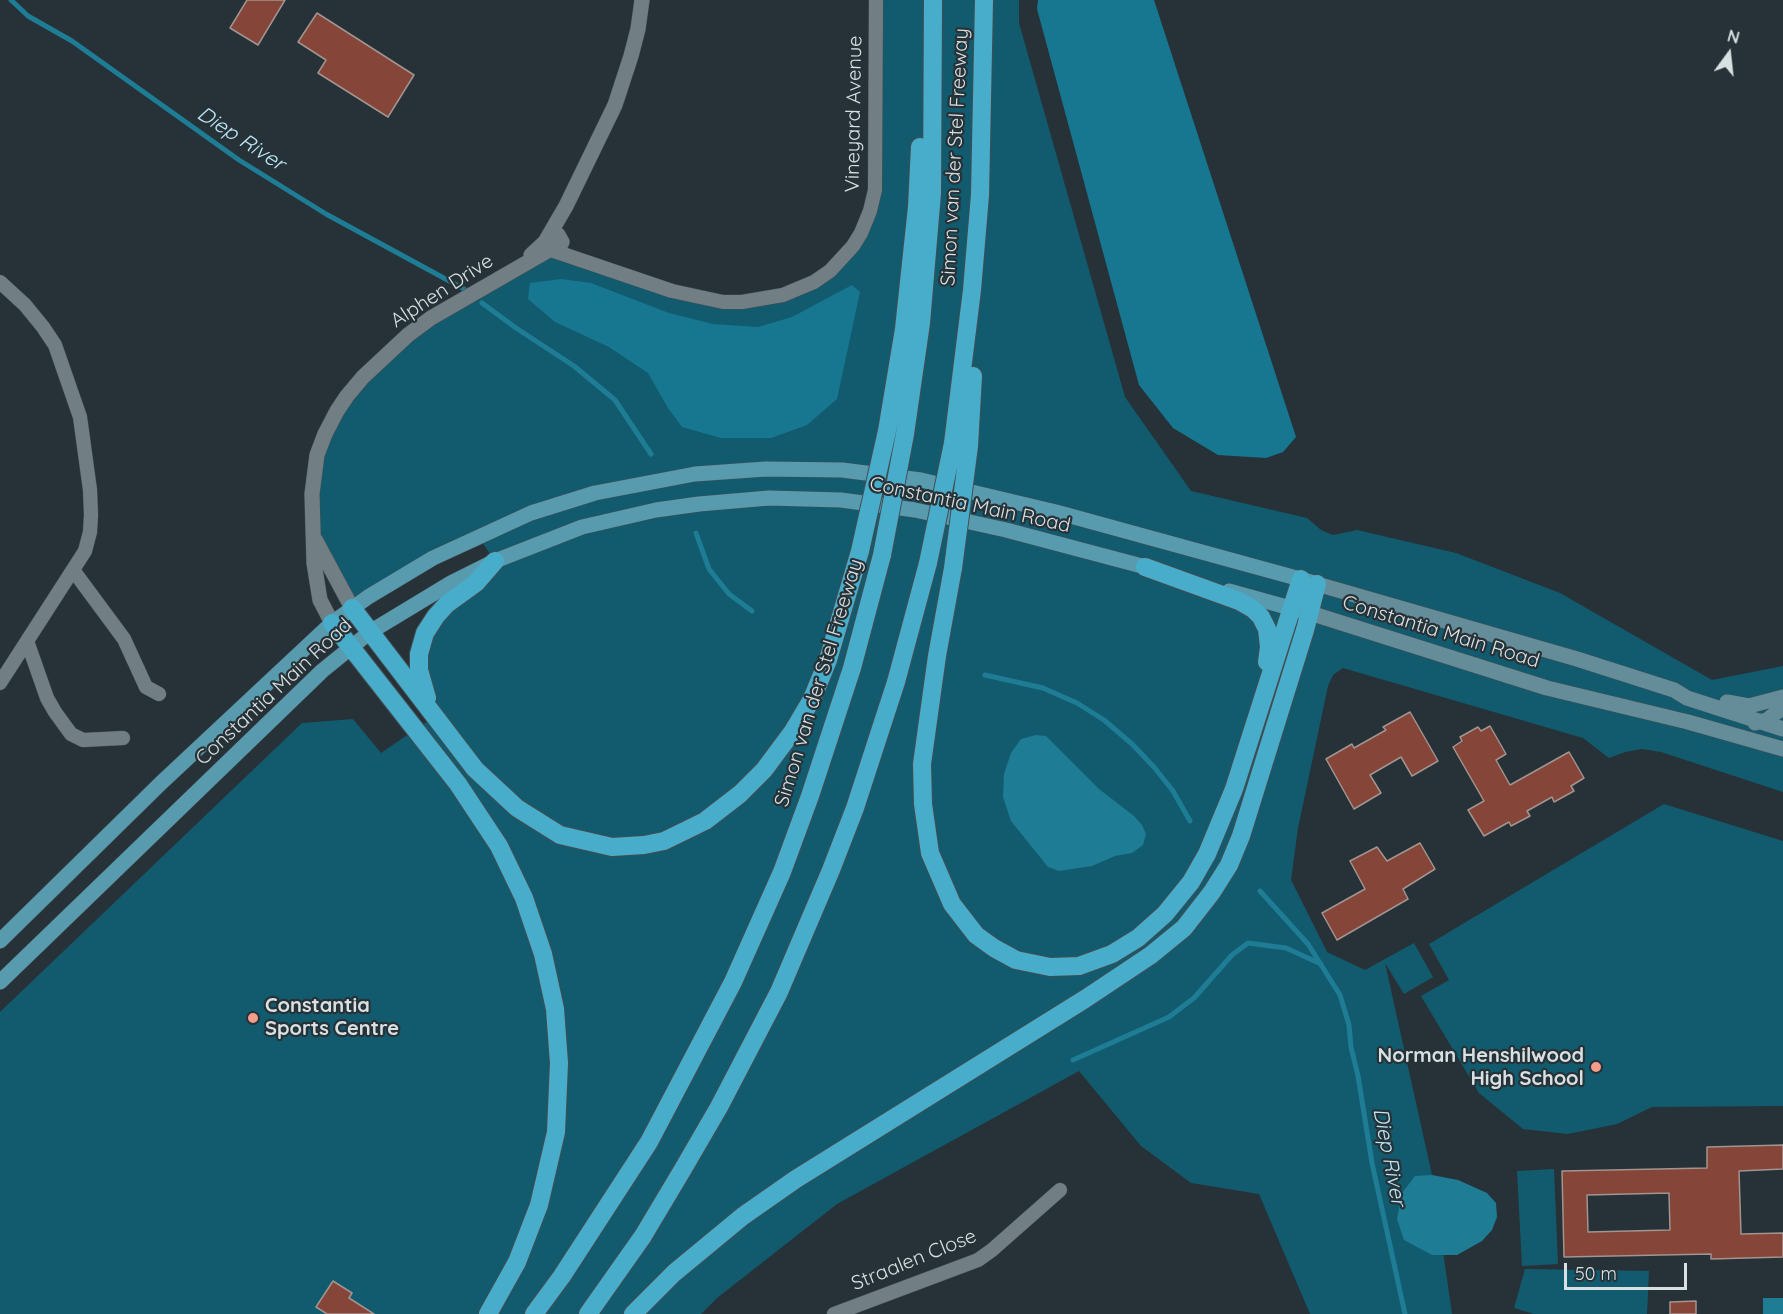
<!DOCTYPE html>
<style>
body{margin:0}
#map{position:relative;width:1783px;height:1314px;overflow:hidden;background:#263237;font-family:Quicksand,sans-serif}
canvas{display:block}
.north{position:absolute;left:1699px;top:24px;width:60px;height:60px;-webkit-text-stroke:4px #263237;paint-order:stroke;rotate:15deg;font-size:16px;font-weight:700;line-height:24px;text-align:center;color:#d8e0e2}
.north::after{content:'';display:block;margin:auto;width:21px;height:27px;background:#d8e0e2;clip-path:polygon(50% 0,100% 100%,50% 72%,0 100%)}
.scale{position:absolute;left:1564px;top:1263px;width:123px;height:27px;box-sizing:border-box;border:3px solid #d8e0e2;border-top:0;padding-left:8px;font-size:18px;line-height:21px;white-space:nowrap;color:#d8e0e2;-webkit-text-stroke:4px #263237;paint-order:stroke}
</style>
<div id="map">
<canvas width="1783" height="1314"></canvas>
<div class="north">N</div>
<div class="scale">50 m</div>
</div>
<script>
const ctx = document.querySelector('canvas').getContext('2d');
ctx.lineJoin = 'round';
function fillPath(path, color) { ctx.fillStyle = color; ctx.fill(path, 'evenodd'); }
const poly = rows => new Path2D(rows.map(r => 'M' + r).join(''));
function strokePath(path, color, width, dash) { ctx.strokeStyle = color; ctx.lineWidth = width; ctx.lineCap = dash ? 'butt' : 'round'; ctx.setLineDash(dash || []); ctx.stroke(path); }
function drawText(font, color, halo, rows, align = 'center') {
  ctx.font = font + ' Quicksand,sans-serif'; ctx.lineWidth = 4.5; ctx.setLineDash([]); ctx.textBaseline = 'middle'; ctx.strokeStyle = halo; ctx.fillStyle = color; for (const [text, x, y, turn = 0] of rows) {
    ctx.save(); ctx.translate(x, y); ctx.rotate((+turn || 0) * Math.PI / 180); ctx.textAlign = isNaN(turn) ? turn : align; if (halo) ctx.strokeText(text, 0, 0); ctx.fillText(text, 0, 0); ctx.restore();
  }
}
fillPath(poly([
 [876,0,1019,0,1019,23,1125,397,1191,491,1307,518,1321,530,1333,535,1357,530,1456,553,1560,593,1712,680,1783,666,1783,792,1661,752,1642,749,1625,752,1609,758,1583,738,1343,668,1333,675,1328,686,1298,828,1291,880,1327,952,1365,970,1414,943,1433,977,1404,994,1385,963,1432,1175,1452,1314,1310,1314,1259,1194,1191,1183,1141,1146,1079,1071,837,1204,717,1298,701,1314,0,1314,0,1012,302,723,353,719,381,753,435,716,422,639,495,561,478,536,352,608,314,536,325,434,390,350,549,250,672,291,765,299,830,271,870,211],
 [1664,804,1783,841,1783,1106,1652,1107,1617,1124,1568,1134,1523,1129,1479,1093,1421,996,1449,980,1429,944],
 [1554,1169,1558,1264,1522,1266,1517,1171],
 [1525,1269,1649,1271,1647,1314,1534,1314,1514,1308]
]), '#125b6e');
fillPath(poly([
 [1038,0,1154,0,1296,437,1283,452,1266,458,1218,455,1173,428,1139,385,1037,9],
 [561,279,591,283,669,313,713,324,758,327,792,317,852,285,860,292,837,399,807,425,771,438,721,438,682,427,668,408,648,373,609,347,555,322,528,299,530,283]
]), '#177790');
fillPath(poly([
 [1036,735,1046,736,1099,789,1134,816,1142,825,1146,834,1143,845,1132,853,1115,856,1092,866,1059,871,1048,867,1011,821,1003,797,1004,774,1011,753,1021,739],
 [1432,1175,1458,1180,1487,1193,1496,1203,1497,1217,1492,1230,1482,1241,1457,1255,1432,1255,1404,1240,1397,1219,1402,1193,1415,1176],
 [1783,1298,1783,1314,1763,1314,1763,1298]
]), '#1f7c95');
strokePath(poly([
 [11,0,28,16,72,41,239,160,326,214,464,289],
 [482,303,516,328,574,366,615,400,651,454],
 [696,533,709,569,729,594,752,611],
 [985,675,1043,688,1077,703,1104,720,1132,744,1154,767,1173,791,1190,821],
 [1260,891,1308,944,1340,995,1349,1025,1351,1047,1358,1076,1372,1163,1405,1314],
 [1073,1060,1169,1017,1194,998,1232,955,1248,943,1286,948,1321,964]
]), '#1f7c95', 5);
const building = poly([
 [247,0,285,0,258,45,230,28,247,0],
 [317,13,414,75,388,117,318,73,326,60,298,42,317,13],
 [1410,712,1438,761,1412,776,1401,757,1370,775,1381,793,1354,809,1326,759,1352,744,1354,748,1386,730,1383,727,1410,712],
 [1490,726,1506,754,1496,760,1510,785,1569,752,1584,778,1571,786,1574,791,1554,802,1552,797,1527,811,1530,816,1511,826,1509,822,1484,836,1468,810,1484,801,1453,747,1462,741,1460,737,1478,727,1481,731,1490,726],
 [1420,843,1435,869,1403,889,1408,899,1337,940,1322,913,1365,889,1350,861,1377,847,1387,861,1420,843],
 [1783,1145,1783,1169,1739,1171,1741,1234,1783,1233,1783,1257,1711,1259,1711,1254,1564,1257,1562,1171,1707,1168,1707,1147,1783,1145],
 [1669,1193,1670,1230,1588,1232,1587,1195,1669,1193],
 [333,1281,352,1293,349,1298,374,1314,327,1314,316,1307,333,1281],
 [1696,1301,1696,1314,1670,1314,1670,1302,1696,1301]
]);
fillPath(building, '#854538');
strokePath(building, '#a29490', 1.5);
const minor = poly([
 [554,251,672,291,723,302,742,302,783,295,814,282,830,271,853,246,861,233,870,211,875,190,876,0],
 [0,282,25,305,43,327,55,345,80,417,90,490,91,515,90,532,85,551,0,683],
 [73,570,124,639,146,687,159,694],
 [27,641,47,698,55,712,71,734,83,740,123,738],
 [834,1314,978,1260,992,1250,1060,1190]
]);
const tertiary = poly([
 [549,235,558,235,562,242,558,250,549,250],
 [531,255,545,242,566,206,615,105,631,56,638,29,642,0],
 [316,541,352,608],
 [332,623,320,600,314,563,312,494,317,455,325,434,337,411,347,396,363,377,408,335,431,318,549,250]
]);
const secondary = poly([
 [1317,584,1577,659,1674,690,1687,698,1783,729],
 [1310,613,1547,688,1688,722,1783,749],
 [1727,702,1749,706,1783,697],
 [1755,723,1767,720,1783,707]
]);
const primary = poly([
 [1229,591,1301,611],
 [0,941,161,783,332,623,368,597,433,558,531,513,595,493,695,474,766,469,842,470,921,480,1056,512,1311,582],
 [0,982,322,671,370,632,451,583,495,561,582,527,656,510,699,504,769,498,841,500,915,510,1006,530,1157,570]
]);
const motorway = poly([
 [887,431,904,329,917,207,920,147],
 [905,434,921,323,932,193,933,0],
 [953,443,972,290,980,195,984,0],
 [969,446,973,376],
 [1145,567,1239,601,1253,609,1261,617,1267,629,1269,647,1267,662],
 [953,568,937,656,922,764,923,804,930,853,952,904,976,935,994,948,1016,960,1050,967,1079,966,1112,954,1138,938,1165,914,1191,882,1207,854,1234,789,1301,579],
 [352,608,475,769,517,808,560,835,612,847,644,845,664,841,705,821,740,794,764,770,793,731,812,699,828,660,860,551],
 [332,623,458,784,499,846,524,898,543,954,555,1009,559,1063,556,1132,539,1205,517,1262,488,1314],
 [427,698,419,670,419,654,425,633,436,616,447,604,476,583,495,561],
 [534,1314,562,1276,649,1142,733,982,782,872,810,796,852,668,882,555],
 [588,1314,643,1236,683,1169,719,1107,779,992,831,870,855,808,896,682,928,563],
 [633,1314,674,1273,743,1216,796,1179,1085,999,1151,955,1184,928,1212,892,1229,865,1241,836,1305,630,1317,584]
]);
strokePath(minor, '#434d51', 15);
strokePath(tertiary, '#434d51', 16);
strokePath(secondary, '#434d51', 16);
strokePath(primary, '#434d51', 16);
strokePath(motorway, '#434d51', 20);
strokePath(minor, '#717f84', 14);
strokePath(tertiary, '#717f84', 15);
strokePath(secondary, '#658d99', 15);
strokePath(primary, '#589baf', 15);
strokePath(motorway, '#48adcb', 18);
const motorwayBridge = poly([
 [860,551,887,431],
 [882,555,905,434],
 [928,563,953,443],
 [953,568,969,446]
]);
strokePath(motorwayBridge, '#434d51', 20, []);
strokePath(motorwayBridge, '#48adcb', 18);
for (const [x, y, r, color] of [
 [253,1018,6,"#f49d8b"],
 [1596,1067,6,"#f49d8b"]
]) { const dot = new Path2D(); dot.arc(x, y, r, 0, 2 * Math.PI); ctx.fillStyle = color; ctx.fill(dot); strokePath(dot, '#263237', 2); }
drawText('20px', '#d8e0e2', '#263237', [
 ["Vineyard Avenue",854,114,-89],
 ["Simon van der Stel Freeway",955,157,-87],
 ["Alphen Drive",442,291,-33],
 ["Constantia Main Road",970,505,12],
 ["Constantia Main Road",1441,632,17],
 ["Simon van der Stel Freeway",819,683,-73],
 ["Constantia Main Road",274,692,-43],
 ["Straalen Close",914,1260,-22]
]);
drawText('bold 20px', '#d8e0e2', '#263237', [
 ["Constantia",265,1006],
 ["Sports Centre",265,1029],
 ["Norman Henshilwood",1584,1056,"right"],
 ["High School",1584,1079,"right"]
], 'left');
drawText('italic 21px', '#bce6f5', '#263237', [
 ["Diep River",241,139,33],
 ["Diep River",1389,1157,79]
]);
</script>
